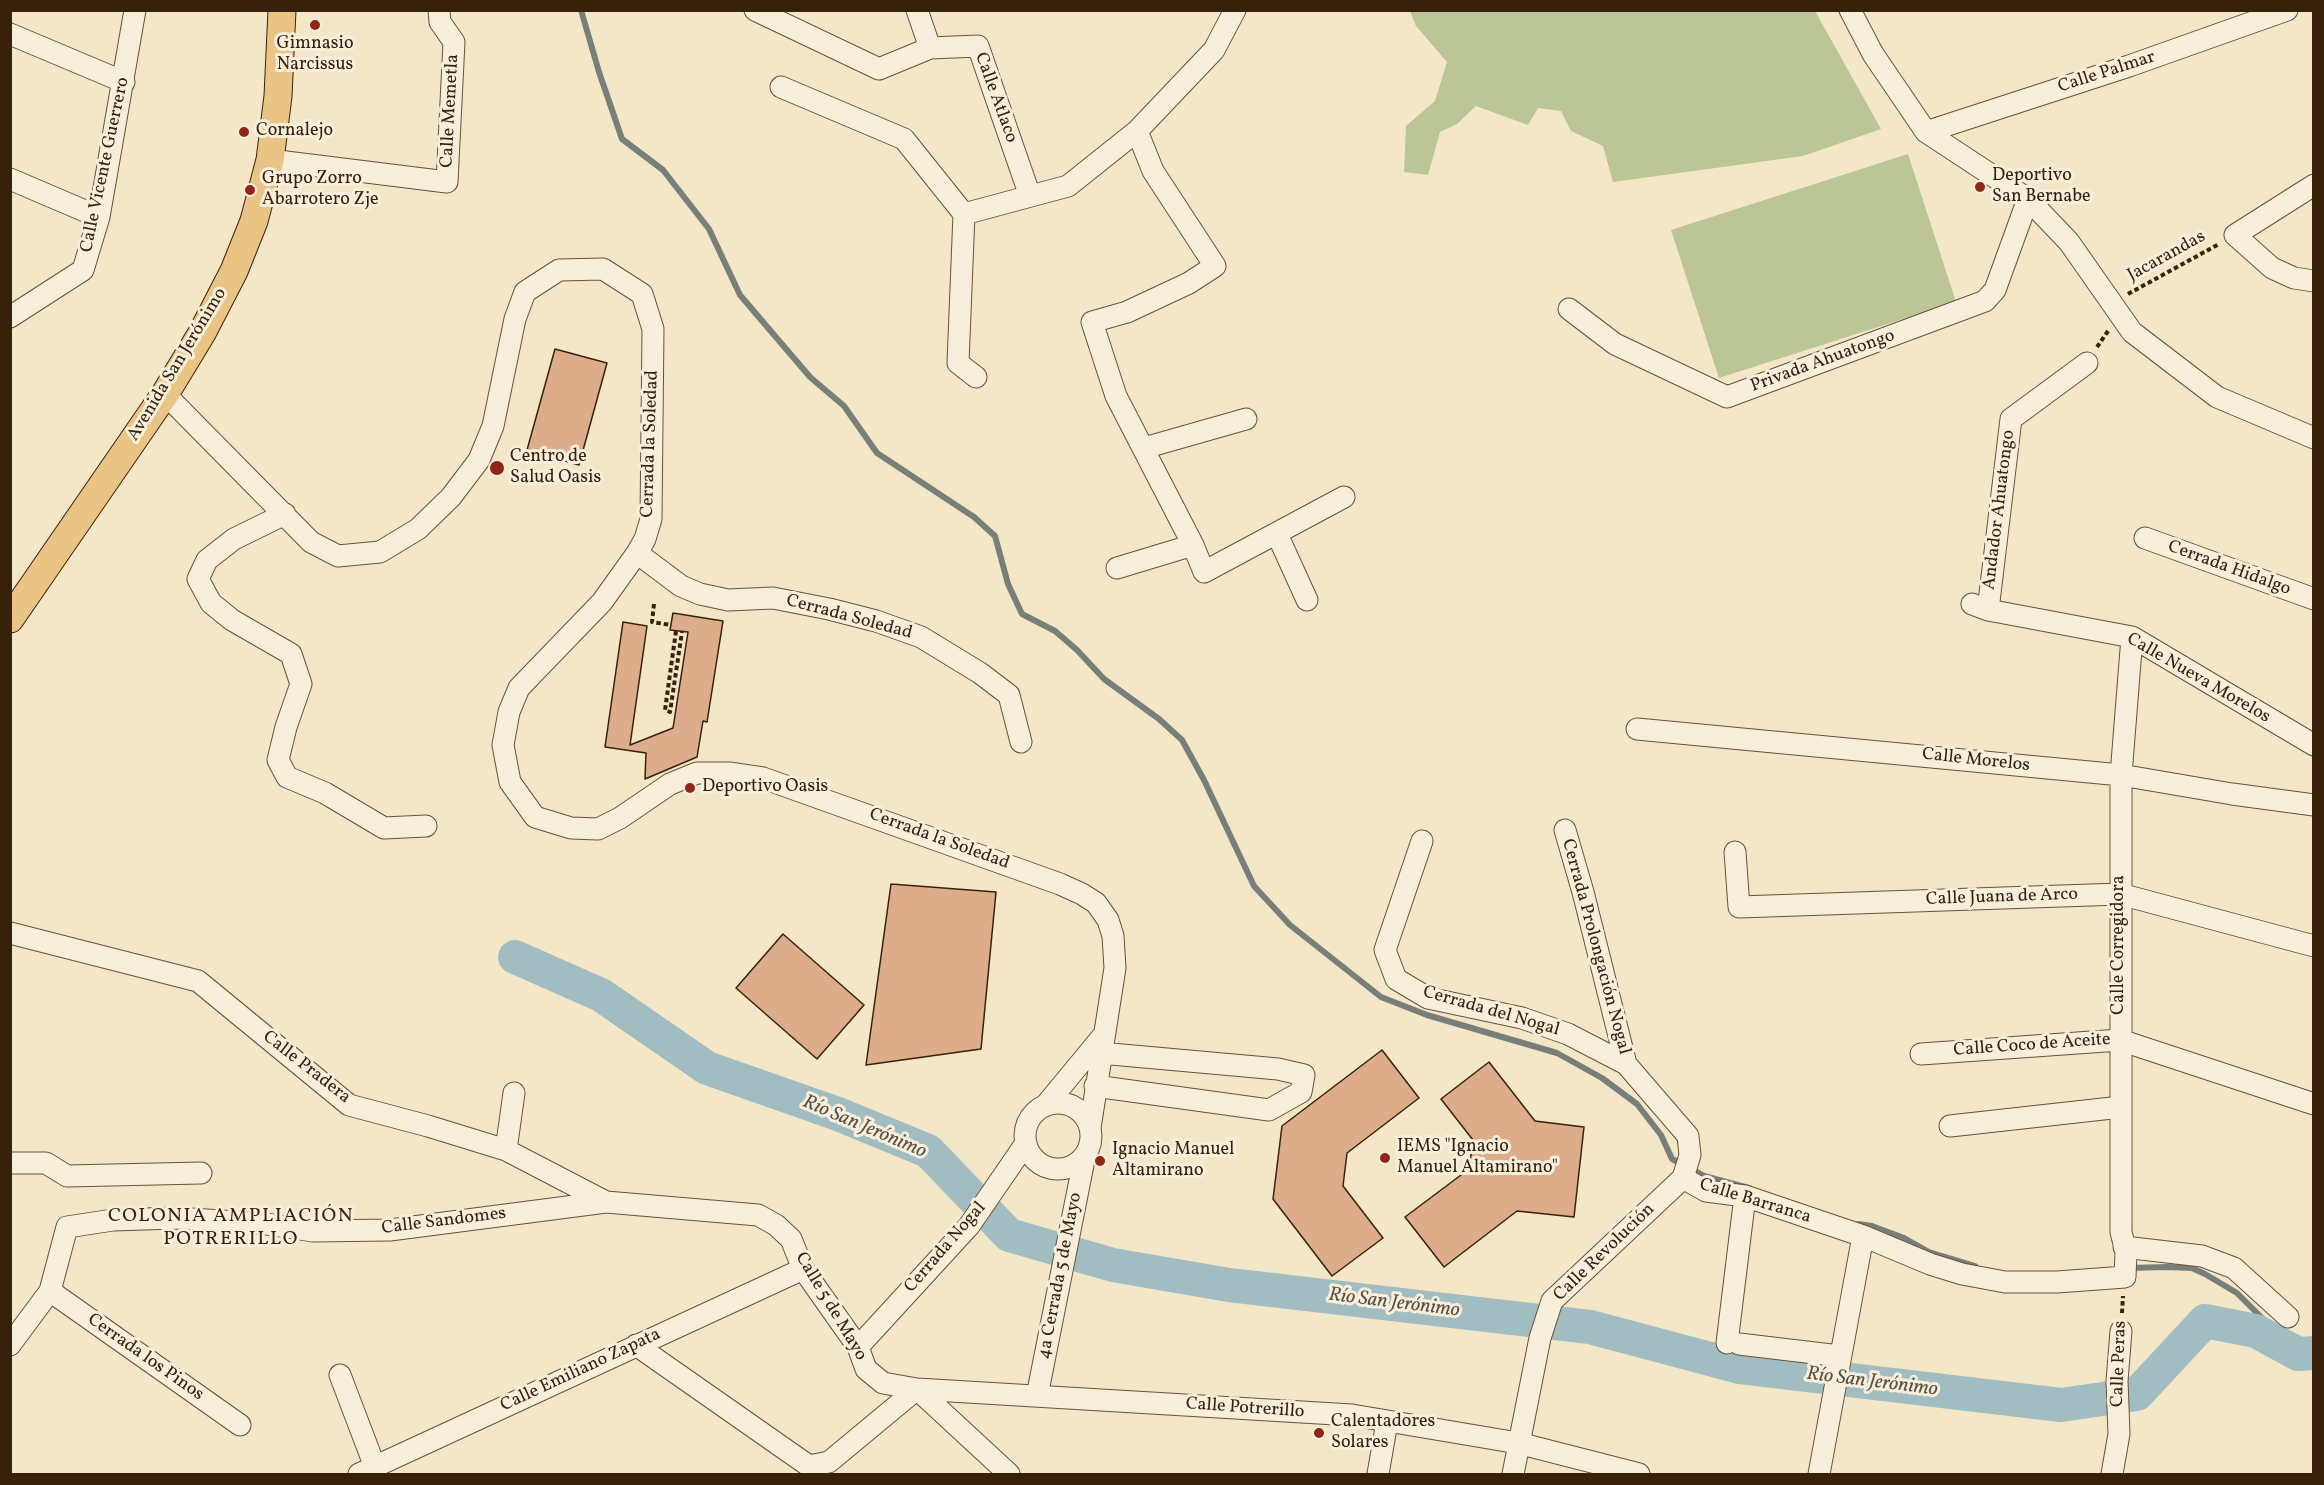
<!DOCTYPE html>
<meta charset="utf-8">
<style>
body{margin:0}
#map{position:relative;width:2324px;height:1485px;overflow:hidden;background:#f3e7c8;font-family:Vollkorn,serif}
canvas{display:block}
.frame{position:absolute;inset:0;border:12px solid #38210a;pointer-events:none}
</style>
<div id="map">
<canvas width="2324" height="1485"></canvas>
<div class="frame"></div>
</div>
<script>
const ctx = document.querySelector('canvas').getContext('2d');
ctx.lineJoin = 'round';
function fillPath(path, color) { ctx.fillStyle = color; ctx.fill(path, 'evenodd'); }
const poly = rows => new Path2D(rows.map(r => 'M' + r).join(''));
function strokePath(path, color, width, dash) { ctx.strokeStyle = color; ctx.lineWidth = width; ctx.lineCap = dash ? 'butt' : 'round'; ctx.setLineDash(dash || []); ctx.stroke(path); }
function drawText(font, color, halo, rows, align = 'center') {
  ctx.font = font + ' Vollkorn,serif'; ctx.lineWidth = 6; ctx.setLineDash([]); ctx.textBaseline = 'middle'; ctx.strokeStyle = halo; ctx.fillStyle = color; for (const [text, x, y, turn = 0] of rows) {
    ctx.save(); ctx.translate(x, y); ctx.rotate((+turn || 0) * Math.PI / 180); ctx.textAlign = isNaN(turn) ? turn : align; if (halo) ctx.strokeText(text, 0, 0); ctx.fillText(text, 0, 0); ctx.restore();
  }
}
fillPath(poly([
 [1410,11,1815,11,1881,129,1803,156,1613,182,1603,146,1571,131,1561,111,1538,108,1528,125,1476,106,1457,124,1440,132,1428,175,1404,172,1406,126,1435,101,1447,62,1416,26],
 [1908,154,1956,302,1719,378,1671,230]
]), '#bbc596');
strokePath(poly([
 [581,10,599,72,622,139,663,170,709,229,740,295,810,377,844,406,877,453,974,517,995,536,1008,584,1022,614,1055,631,1077,650,1104,679,1159,719,1182,740,1204,780,1254,886,1290,925,1381,997,1427,1015,1557,1053,1602,1078,1637,1104,1661,1135,1672,1159,1682,1164],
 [1691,1169,1704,1176,1749,1188],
 [1858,1224,1872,1226,1904,1238,1929,1252,1975,1266],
 [2128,1268,2167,1267,2192,1268,2205,1274,2237,1293,2298,1354]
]), '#777f78', 6);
strokePath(poly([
 [515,957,601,995,707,1068,838,1114,928,1151,1009,1235,1113,1265,1229,1285,1590,1327,1740,1367,2061,1405,2137,1394,2205,1321,2256,1331,2298,1354,2314,1353]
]), '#a1bdc1', 34);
const building = poly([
 [555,349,607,363,579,465,527,450,555,349],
 [673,613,723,621,707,722,703,721,697,757,645,779,646,753,605,747,623,622,647,626,630,745,673,728,688,632,670,630,673,613],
 [891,884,996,892,981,1049,866,1065,891,884],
 [783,934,864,1005,817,1059,736,988,783,934],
 [1382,1050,1419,1098,1347,1153,1343,1186,1383,1238,1332,1276,1273,1199,1282,1126,1382,1050],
 [1489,1062,1535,1121,1584,1127,1574,1217,1517,1211,1444,1267,1405,1217,1469,1169,1473,1140,1441,1099,1489,1062]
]);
fillPath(building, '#dcac8b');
strokePath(building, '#38210a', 1.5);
const minor = poly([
 [755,10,879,69,930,48,978,46,1030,196],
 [917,10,930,48],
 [1850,10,1873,54,1926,132,2028,199,2069,242,2132,332,2217,397,2314,438],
 [10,34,124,82],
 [781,87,904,139,964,214],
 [1137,131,1153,171,1215,266,1189,283,1127,312,1092,322,1116,396,1193,545,1204,572,1344,497],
 [1926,132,2129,66,2287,10],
 [270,160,447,182,454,42,440,22,439,10],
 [10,179,99,217],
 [2314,185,2235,235,2272,268,2294,278,2314,281],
 [964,214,1068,186,1137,131,1214,50,1235,10],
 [964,214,958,363,976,377],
 [1569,309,1615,344,1727,397,1985,301,1995,290,2028,199],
 [10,317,83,270,99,217,135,10],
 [165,394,311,542,338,556,380,552,418,529,451,497,479,460,493,426,515,319,525,292,559,270,603,269,642,294,653,329,651,519,645,539,637,553,602,602,519,688,509,712,503,745,510,782,535,817,571,828,598,829,620,818,670,784,697,773,729,773,763,778,1060,884,1082,894,1096,903,1108,920,1113,936,1115,968,1090,1128],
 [1144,448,1246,419],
 [285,514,234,539,207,560,198,579,211,603,232,620,291,654,301,684,286,727,278,760,287,777,325,793,384,828,426,826],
 [1277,534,1307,600],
 [2145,538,2314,599],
 [637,553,681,586,700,594,728,600,773,598,829,609,876,621,921,637,980,673,1009,695,1021,742],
 [1117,568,1193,545],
 [1972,604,1988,610,2132,637,2314,745],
 [1988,610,2011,419,2087,363],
 [1637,729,2121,775,2232,794,2314,805],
 [1565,830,1583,892,1626,1064],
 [1422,841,1385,950,1396,979,1428,998,1522,1018,1568,1034,1626,1064,1688,1136,1690,1155,1683,1178,1552,1301,1540,1338,1513,1474],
 [1735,852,1739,907,2120,894,2314,946],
 [10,933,198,981,349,1105,428,1126,506,1150,606,1202],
 [1921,1054,2120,1040,2314,1104],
 [1095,1086,1269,1110,1301,1092,1304,1075,1278,1069,1100,1053],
 '1025 1136a33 33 0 1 1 66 0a33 33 0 1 1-66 0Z',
 [1045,1106,1102,1037],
 [1950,1126,2121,1107],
 [506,1150,514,1093],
 [10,1163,46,1163,67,1176,201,1173],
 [1683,1178,1706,1191,1745,1196,1863,1236,1930,1264,1962,1274,2005,1282,2057,1282,2125,1277,2126,1252,2121,1232,2121,775,2132,637],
 [2124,1247,2202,1256,2234,1268,2288,1317],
 [50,1291,240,1425],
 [1727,1343,1745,1196],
 [1739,1344,1840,1356],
 [10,1345,50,1291,67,1227,113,1220,176,1218,267,1224,313,1231,390,1230,606,1202,758,1215,776,1225,791,1239,803,1269,858,1347,866,1369,883,1383,917,1389,1352,1415,1518,1443,1639,1474],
 [636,1345,809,1466,829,1462,917,1389],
 [858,1347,969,1226,1026,1143],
 [340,1375,375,1467],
 [917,1389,1009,1474],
 [1037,1396,1085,1155],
 [359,1474,803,1269],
 [1378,1474,1387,1422],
 [1819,1474,1863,1236],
 [2112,1474,2119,1434,2117,1381,2121,1331]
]);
const major = poly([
 [10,619,165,394,202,333,234,271,254,221,270,160,278,96,282,10]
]);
strokePath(minor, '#67523a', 23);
strokePath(major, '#38210a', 29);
strokePath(poly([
 [2128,294,2219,244],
 [2097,347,2108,331],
 [654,604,652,622,671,625],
 [676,631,665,710,670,712,682,632],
 [2122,1313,2123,1296]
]), '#38210a', 4, [4.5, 3]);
strokePath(minor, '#f7efdb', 21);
strokePath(major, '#eac484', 27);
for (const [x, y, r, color] of [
 [315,25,6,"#8f2418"],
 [244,132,6,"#8f2418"],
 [1980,187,6,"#8f2418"],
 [250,190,6,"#8f2418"],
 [497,468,8,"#8f2418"],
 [690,788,6,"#8f2418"],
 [1385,1158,6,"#8f2418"],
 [1100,1161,6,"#8f2418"],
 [1319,1433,6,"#8f2418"]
]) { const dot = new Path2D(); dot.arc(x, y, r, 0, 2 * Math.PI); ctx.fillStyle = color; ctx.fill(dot); strokePath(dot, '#f7efdb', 2); }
drawText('18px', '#38210a', '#f7efdb', [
 ["Gimnasio",315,45,"center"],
 ["Narcissus",315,66,"center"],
 ["Cornalejo",256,132],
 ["Deportivo",1992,177],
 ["San Bernabe",1992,198],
 ["Grupo Zorro",262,180],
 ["Abarrotero Zje",262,201],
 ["Centro de",510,458],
 ["Salud Oasis",510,479],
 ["Deportivo Oasis",702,788],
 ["IEMS \"Ignacio",1397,1148],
 ["Manuel Altamirano\"",1397,1169],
 ["Ignacio Manuel",1112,1151],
 ["Altamirano",1112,1172],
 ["Calentadores",1331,1423],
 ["Solares",1331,1444]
], 'left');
drawText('18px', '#38210a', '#f7efdb', [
 ["Calle Palmar",2107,73,-18],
 ["Calle Atlaco",995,98,70],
 ["Calle Memetla",451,111,-87],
 ["Calle Vicente Guerrero",106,165,-78],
 ["Jacarandas",2167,257,-29],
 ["Privada Ahuatongo",1823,362,-20],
 ["Avenida San Jerónimo",178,365,-59],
 ["Cerrada la Soledad",651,444,-88],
 ["Andador Ahuatongo",2000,510,-83],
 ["Cerrada Hidalgo",2229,569,20],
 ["Cerrada Soledad",849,618,15],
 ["Calle Nueva Morelos",2198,679,30],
 ["Calle Morelos",1976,761,6],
 ["Cerrada la Soledad",939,840,20],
 ["Calle Juana de Arco",2002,898,-2],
 ["Calle Corregidora",2120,945,-90],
 ["Cerrada Prolongación Nogal",1595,947,75],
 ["Cerrada del Nogal",1491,1012,16],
 ["Calle Coco de Aceite",2032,1046,-4],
 ["Calle Pradera",306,1068,38],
 ["Calle Barranca",1755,1202,17],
 ["Calle Sandomes",444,1222,-7],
 ["Cerrada Nogal",946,1248,-49],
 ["Calle Revolución",1605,1253,-44],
 ["4a Cerrada 5 de Mayo",1061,1276,-79],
 ["Calle 5 de Mayo",830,1307,59],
 ["Cerrada los Pinos",145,1358,35],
 ["Calle Peras",2120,1364,-88],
 ["Calle Emiliano Zapata",581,1371,-25],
 ["Calle Potrerillo",1245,1409,4]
]);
drawText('italic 20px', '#585041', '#f7efdb', [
 ["Río San Jerónimo",864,1128,23],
 ["Río San Jerónimo",1394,1304,7],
 ["Río San Jerónimo",1872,1383,7]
]);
ctx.letterSpacing = '1.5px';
drawText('20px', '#38210a', '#f7efdb', [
 ["COLONIA AMPLIACIÓN",231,1217],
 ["POTRERILLO",231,1240]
]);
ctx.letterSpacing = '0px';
</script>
